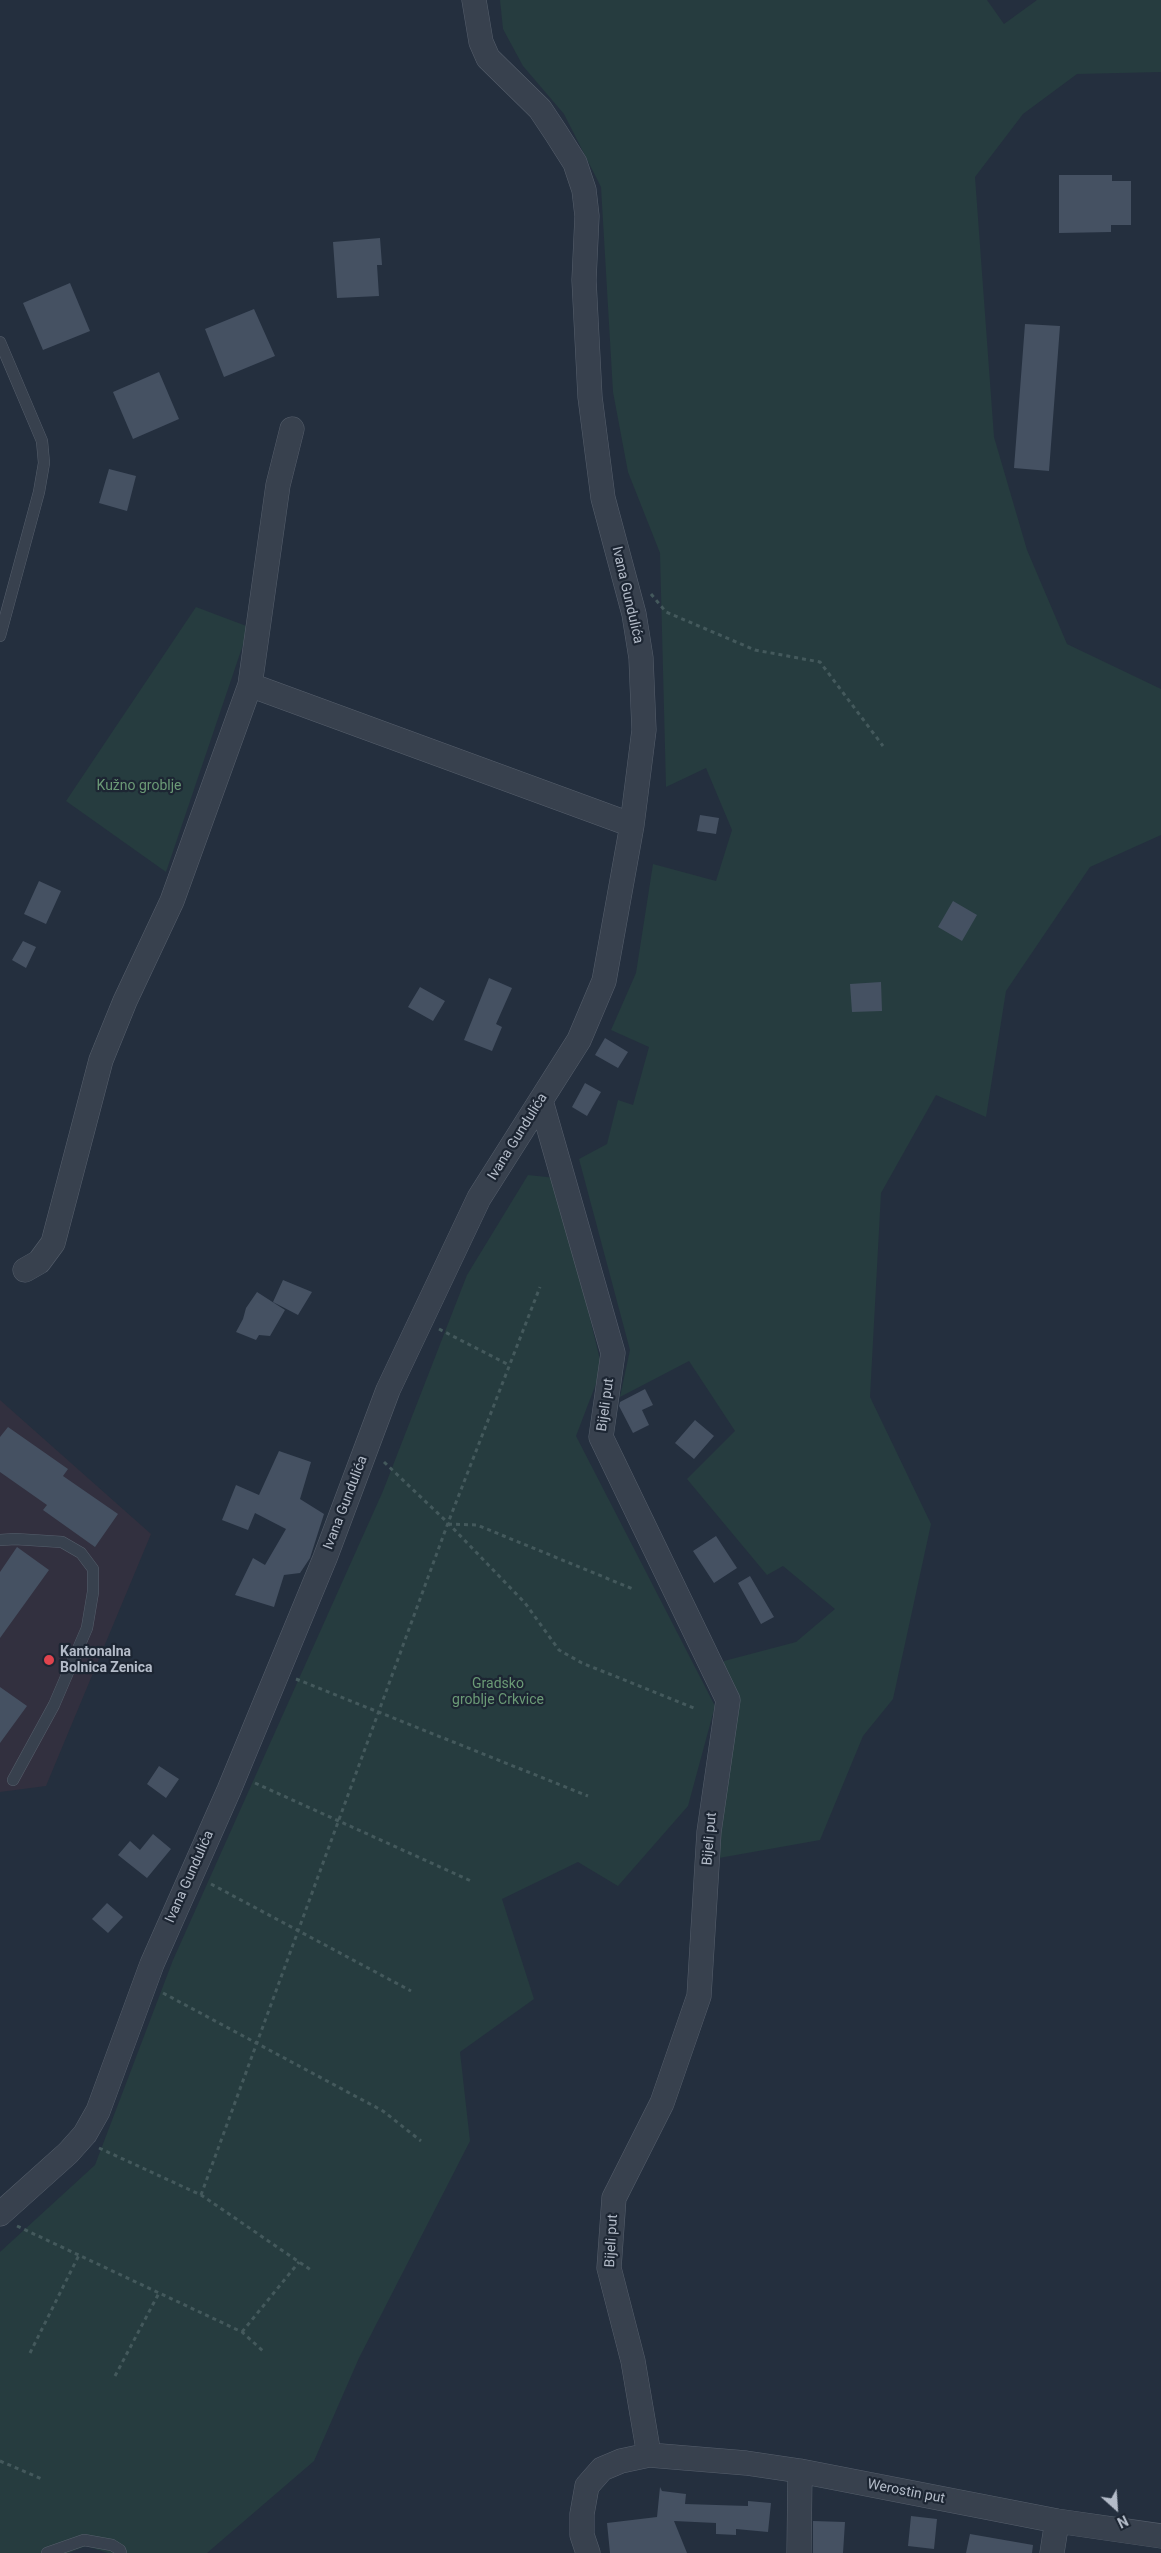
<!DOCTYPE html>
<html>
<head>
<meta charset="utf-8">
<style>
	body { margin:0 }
	#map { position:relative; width:1161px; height:2553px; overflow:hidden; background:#242f3e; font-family:Roboto,sans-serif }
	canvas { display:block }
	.north { position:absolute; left:1091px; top:2483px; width:50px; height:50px; -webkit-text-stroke:4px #1d2633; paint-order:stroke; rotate:154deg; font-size:14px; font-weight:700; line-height:20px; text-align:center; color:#b4bcc9 }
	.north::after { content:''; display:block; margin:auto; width:18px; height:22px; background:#b4bcc9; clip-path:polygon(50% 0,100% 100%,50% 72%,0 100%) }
</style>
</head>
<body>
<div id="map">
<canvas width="1161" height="2553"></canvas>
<div class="north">N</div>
</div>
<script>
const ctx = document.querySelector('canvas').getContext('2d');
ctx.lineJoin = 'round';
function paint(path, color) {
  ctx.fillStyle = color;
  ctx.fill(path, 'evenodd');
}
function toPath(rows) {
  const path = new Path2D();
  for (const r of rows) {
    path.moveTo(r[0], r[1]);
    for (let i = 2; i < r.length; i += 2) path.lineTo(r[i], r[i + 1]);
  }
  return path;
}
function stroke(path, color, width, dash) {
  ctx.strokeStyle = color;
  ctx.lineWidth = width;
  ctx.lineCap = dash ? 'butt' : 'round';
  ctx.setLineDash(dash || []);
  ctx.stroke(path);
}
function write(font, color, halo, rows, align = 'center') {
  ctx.font = font + ' Roboto,sans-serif';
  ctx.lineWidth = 4.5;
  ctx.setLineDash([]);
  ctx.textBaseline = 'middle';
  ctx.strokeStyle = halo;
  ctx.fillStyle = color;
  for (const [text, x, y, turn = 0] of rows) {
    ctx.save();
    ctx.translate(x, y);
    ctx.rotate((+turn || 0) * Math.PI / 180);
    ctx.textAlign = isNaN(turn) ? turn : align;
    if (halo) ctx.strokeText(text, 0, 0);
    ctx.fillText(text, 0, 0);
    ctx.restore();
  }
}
paint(toPath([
	[0,1400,151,1534,46,1786,0,1792]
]), '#32303f');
paint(toPath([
	[500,0,987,0,1004,24,1037,0,1161,0,1161,72,1077,74,1023,114,975,177,994,437,1027,550,1067,644,1161,689,1161,835,1090,867,1006,991,986,1117,936,1095,881,1193,870,1397,931,1524,893,1699,863,1736,820,1840,719,1858,724,1661,796,1642,835,1609,783,1566,767,1575,687,1479,735,1431,689,1361,620,1397,630,1350,579,1159,607,1144,618,1100,633,1105,649,1047,611,1030,636,973,653,864,716,881,732,830,706,768,666,787,660,553,628,472,613,392,601,187,564,114,523,66,503,29],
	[196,607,249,627,166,872,66,801],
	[528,1175,556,1178,602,1368,576,1436,715,1706,688,1806,618,1886,578,1862,502,1899,534,1999,460,2052,470,2141,359,2358,314,2461,207,2553,108,2553,86,2546,69,2553,0,2553,0,2252,95,2165,173,1960,383,1491,467,1275]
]), '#263c3f');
paint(toPath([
	[1059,175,1112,175,1112,181,1131,181,1131,225,1111,225,1111,232,1059,233],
	[380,238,382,265,377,265,379,296,337,298,333,242],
	[70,283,90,331,43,350,23,303],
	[254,309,275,356,224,377,205,329],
	[1025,324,1060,326,1049,471,1014,468],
	[159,372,179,419,133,439,113,392],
	[109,469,136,476,127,511,99,503],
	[700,815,719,818,716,834,697,831],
	[39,881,61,891,46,924,24,914],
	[953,901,977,915,962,941,938,927],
	[23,941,36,947,26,968,12,960],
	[489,978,512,988,496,1024,502,1027,492,1051,464,1040],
	[881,982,882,1011,852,1012,850,984],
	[420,987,445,1001,433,1021,408,1007],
	[605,1038,628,1052,618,1068,595,1055],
	[585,1083,601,1092,587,1116,572,1107],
	[283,1280,312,1292,298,1315,273,1302],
	[257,1292,285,1310,270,1336,259,1335,256,1340,236,1332,243,1319,246,1308],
	[645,1389,653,1405,642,1410,649,1425,633,1433,619,1406,620,1402],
	[695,1420,714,1436,694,1459,675,1443],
	[8,1427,68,1469,63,1476,118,1514,95,1547,43,1510,47,1505,0,1472,0,1437],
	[279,1451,311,1462,300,1499,324,1514,310,1558,300,1573,284,1575,274,1607,235,1595,253,1558,265,1565,286,1529,255,1513,248,1530,222,1520,236,1485,259,1495],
	[716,1536,737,1568,714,1583,693,1551],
	[17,1547,49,1570,0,1638,0,1572],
	[750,1576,774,1617,761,1624,738,1583],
	[0,1687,27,1706,0,1743],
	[159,1766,179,1779,166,1798,147,1784],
	[153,1834,171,1849,147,1878,118,1855,130,1841,140,1850],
	[107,1903,123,1917,108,1933,92,1919],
	[660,2487,662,2491,686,2494,685,2504,748,2506,748,2501,771,2503,768,2532,736,2529,736,2535,716,2534,716,2523,674,2521,687,2553,610,2553,607,2523,657,2517],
	[911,2516,937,2519,934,2549,908,2546],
	[813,2521,845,2522,843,2553,813,2553],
	[970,2534,1033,2545,1032,2553,966,2553]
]), '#455162');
const service = toPath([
	[0,342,42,441,44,463,39,492,0,636],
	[0,1540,15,1539,62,1542,81,1553,93,1569,93,1592,87,1628,54,1705,13,1780],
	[47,2553,84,2540,112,2545,120,2550,121,2553]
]);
const minor = toPath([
	[250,685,632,825],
	[541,1101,613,1353,601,1437,728,1700,709,1832,699,1996,662,2103,614,2198,609,2268,633,2361,649,2455,621,2461,602,2469,587,2486,582,2514,582,2535,588,2553],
	[25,1270,39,1262,53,1243,101,1060,125,1001,172,901,250,685,278,485,292,429],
	[0,2214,68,2153,85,2134,98,2111,152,1964,229,1790,325,1558,388,1390,479,1198,579,1040,604,981,632,825,644,730,641,658,634,614,603,498,590,397,584,280,587,216,584,190,575,163,556,133,540,109,488,58,481,42,474,0],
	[649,2455,746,2463,800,2471,1057,2521,1161,2536],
	[799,2553,800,2471],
	[1052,2553,1057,2521]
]);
stroke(service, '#565f6c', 12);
stroke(minor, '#565f6c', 25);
stroke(toPath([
	[651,594,666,612,755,650,820,662,883,746],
	[439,1329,509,1365],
	[384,1462,448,1523,525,1603,559,1650,582,1663,694,1708],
	[448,1524,477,1525,633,1589],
	[296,1679,588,1796],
	[255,1783,471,1881],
	[211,1884,411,1991],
	[163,1993,383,2111,421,2141],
	[99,2148,201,2195,311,2270],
	[201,2195,448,1523,540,1287],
	[17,2226,242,2332,263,2351],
	[242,2332,299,2262],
	[30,2353,79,2255],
	[115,2376,159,2293],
	[0,2461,42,2479]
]), '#44595c', 3, [4, 4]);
stroke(service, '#38414e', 11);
stroke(minor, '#38414e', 24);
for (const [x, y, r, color] of [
	[49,1660,6,"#e0444e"]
]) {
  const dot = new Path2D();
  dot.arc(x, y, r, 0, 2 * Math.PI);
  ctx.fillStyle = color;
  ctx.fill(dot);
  stroke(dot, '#1d2633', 2);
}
write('14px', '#b4bcc9', '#1d2633', [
	["Ivana Gundulića",627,595,77],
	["Ivana Gundulića",518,1137,-58],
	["Bijeli put",606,1405,-82],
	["Ivana Gundulića",346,1503,-69],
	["Bijeli put",710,1839,-85],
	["Ivana Gundulića",190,1877,-66],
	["Bijeli put",612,2241,-87],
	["Werostin put",906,2492,11]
]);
write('14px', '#6b9a76', '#1d2633', [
	["Kužno groblje",139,786],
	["Gradsko",498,1684],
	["groblje Crkvice",498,1700]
]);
write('bold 14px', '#b4bcc9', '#1d2633', [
	["Kantonalna",60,1652],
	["Bolnica Zenica",60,1668]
], 'left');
</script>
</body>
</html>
